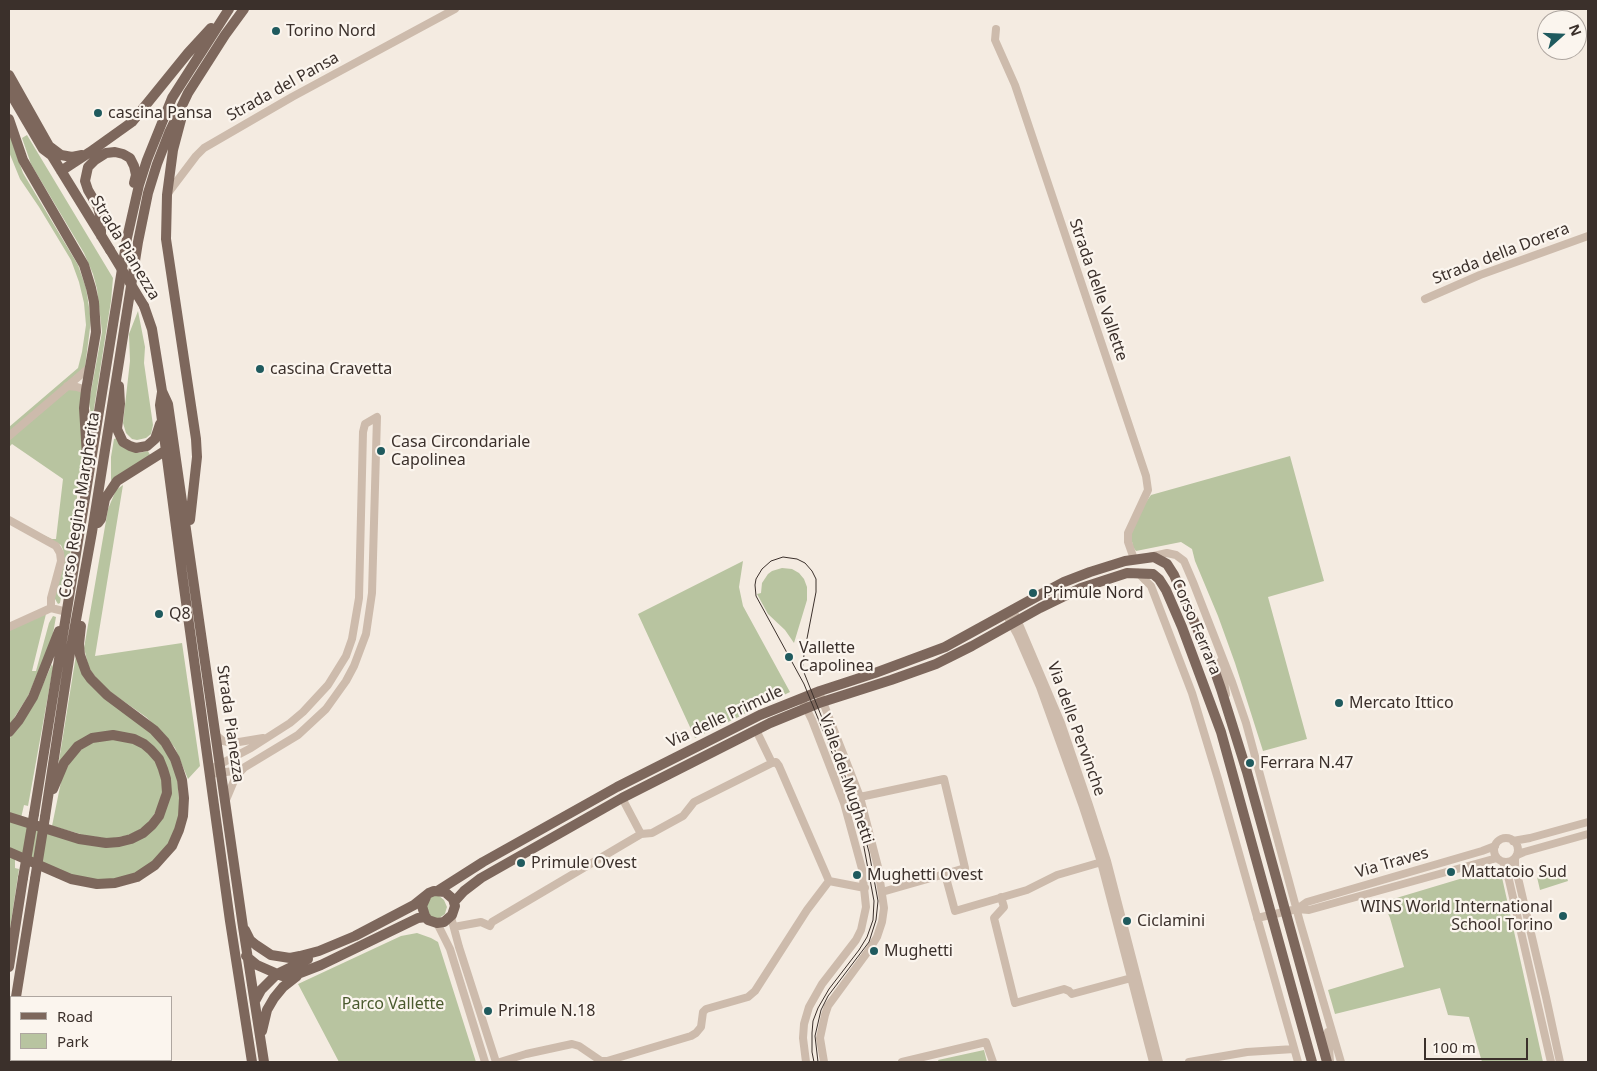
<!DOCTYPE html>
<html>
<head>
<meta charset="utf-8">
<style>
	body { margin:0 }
	#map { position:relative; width:1597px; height:1071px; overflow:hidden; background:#f4ebe1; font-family:"Noto Sans",sans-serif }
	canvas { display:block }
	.frame { position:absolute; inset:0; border:10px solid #3b302b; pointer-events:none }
	.legend { position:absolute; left:10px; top:996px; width:162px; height:65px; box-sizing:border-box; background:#fbf5ee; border:1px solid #aea6a0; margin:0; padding:6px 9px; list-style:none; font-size:15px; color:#3b302b }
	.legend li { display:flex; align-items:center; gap:10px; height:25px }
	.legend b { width:25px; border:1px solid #aea6a0 }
	.north { position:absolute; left:1537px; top:10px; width:50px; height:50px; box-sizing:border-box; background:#fbf5ee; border:1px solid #aea6a0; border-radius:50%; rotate:70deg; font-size:14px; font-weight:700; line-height:20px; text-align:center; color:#3b302b }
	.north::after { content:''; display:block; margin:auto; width:18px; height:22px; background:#1f5a5e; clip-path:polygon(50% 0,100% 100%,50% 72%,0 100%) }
	.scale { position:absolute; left:1424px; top:1038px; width:104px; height:22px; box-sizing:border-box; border:2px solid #3b302b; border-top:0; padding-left:6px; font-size:15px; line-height:18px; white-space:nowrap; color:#3b302b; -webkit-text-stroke:4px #fbf5ee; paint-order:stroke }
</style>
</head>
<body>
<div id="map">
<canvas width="1597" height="1071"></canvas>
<div class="frame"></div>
<ul class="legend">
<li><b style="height:6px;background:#7d675c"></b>Road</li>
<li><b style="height:14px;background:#b8c4a0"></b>Park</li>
</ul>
<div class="north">N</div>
<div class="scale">100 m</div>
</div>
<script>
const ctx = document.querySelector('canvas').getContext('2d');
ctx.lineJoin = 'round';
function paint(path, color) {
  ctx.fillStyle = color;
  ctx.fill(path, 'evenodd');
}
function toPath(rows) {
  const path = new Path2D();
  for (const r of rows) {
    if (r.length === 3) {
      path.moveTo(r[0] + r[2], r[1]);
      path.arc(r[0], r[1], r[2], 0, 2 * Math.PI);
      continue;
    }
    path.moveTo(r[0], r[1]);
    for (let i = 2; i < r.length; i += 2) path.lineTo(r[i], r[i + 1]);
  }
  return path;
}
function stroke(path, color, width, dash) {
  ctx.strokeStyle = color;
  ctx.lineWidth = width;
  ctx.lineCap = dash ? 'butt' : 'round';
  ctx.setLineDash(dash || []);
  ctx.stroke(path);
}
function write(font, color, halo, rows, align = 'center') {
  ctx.font = font + ' "Noto Sans",sans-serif';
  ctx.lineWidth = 4.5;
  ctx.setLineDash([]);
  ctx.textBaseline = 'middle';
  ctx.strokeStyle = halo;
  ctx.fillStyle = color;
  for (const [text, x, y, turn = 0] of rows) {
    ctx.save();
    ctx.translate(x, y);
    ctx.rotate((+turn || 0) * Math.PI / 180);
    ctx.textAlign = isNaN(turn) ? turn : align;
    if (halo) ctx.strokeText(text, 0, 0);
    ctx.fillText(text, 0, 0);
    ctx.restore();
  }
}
paint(toPath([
	[9,133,23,173,78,265,86,288,91,320,85,367,9,433,9,427,78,368,82,352,86,325,84,303,79,282,71,260,39,207,20,179,9,152],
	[27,135,113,278,111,301,92,421,89,402,102,332,97,289,93,274,84,253,31,164,22,138],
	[138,311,145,347,144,363,153,425,151,434,146,438,137,440,132,439,126,433,123,423,130,361,129,334],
	[72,389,82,392,84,447,77,495,77,514,68,566,64,579,60,603,58,604,55,599,55,594,64,555,63,550,61,545,28,528,52,539,56,539,63,479,12,444,9,447,9,439,68,390],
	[117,438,138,453,148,451,150,455,112,481,111,480,111,457,114,439],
	[1290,456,1324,581,1268,597,1307,739,1263,751,1235,663,1218,616,1195,561,1192,549,1181,542,1136,551,1133,547,1131,536,1133,525,1141,509,1151,495],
	[123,485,95,656,182,643,200,766,188,779,175,748,164,734,146,717,102,686,89,668,84,648,108,509,116,490],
	[743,561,739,587,743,606,790,692,695,738,638,614],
	[782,568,792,569,799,573,804,579,807,587,807,600,794,643,785,630,768,614,757,594,761,593,762,583,768,574,772,571],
	[46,614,32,671,36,671,49,623,53,616,56,617,52,639,28,696,9,726,9,630],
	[76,655,78,661,147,728,167,751,177,776,180,810,173,837,157,859,134,874,109,881,71,876,9,849,9,821,128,843,166,808,157,751,102,732,58,767],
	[52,664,53,668,28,806,24,805,21,818,9,813,9,739,21,725,36,700],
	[118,739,136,744,152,755,159,768,163,789,159,805,155,813,146,825,137,831,129,835,109,839,84,835,52,826,62,777,74,755,90,743,102,740],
	[9,857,15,859,15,868,19,869,9,935],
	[1493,869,1499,871,1501,873,1543,1062,1482,1062,1469,1017,1448,1015,1440,988,1335,1014,1328,990,1404,967,1390,918,1383,902],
	[1564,869,1568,881,1540,890,1537,877],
	[438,895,444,900,447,907,446,910,445,914,439,918,431,918,424,902,429,896],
	[417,933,431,938,438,942,476,1062,339,1062,298,984,401,936],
	[984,1050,987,1062,939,1062,938,1060]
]), '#b8c4a0');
stroke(toPath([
	[996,29,995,40,1015,85,1146,476,1148,490,1128,533,1128,542,1134,559],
	[168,193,196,156,204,148,292,97,455,9],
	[1425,299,1480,275,1588,236],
	[67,386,77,387,86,390],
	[9,436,90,367],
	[9,520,56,546,60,553,61,561,51,598,51,608],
	[1149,557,1167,553,1176,555,1184,561,1193,582,1232,682,1246,723,1300,922,1341,1062],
	[1138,573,1151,586,1192,693,1218,779,1298,1062],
	[1013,610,1061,723,1089,805,1107,861,1159,1062],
	[1006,614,1017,634,1040,687,1083,807,1101,862,1153,1062],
	[9,627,51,608,67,612],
	[1221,661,1226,694],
	[821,697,860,797,878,867,884,908,882,922,877,937,869,950,828,1006,825,1015,820,1038,824,1062],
	[801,698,812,720,844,803,862,869,866,907,861,930,856,940,822,984,809,1007,804,1024,803,1038,806,1062],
	[756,730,772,763],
	[216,735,223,741,233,743,263,738],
	[209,770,251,748,290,723,303,712,328,685,346,656,352,639,359,598,363,432,365,424,377,417,372,593,366,634,354,666,346,681,326,709,298,735,245,767,234,771,210,774],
	[860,797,944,779,965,868,945,874],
	[622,798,641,834],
	[226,800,236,776,243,769],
	[1506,850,12],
	[1513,841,1530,838,1588,822],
	[1517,855,1524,852,1588,834],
	[1515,858,1515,865,1546,997,1560,1062],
	[1503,862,1509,880,1551,1062],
	[882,892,945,874,955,911,1027,890,1057,875,1105,861],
	[1001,897,1004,907,994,918,1015,1003,1064,989,1069,991,1072,994,1135,977],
	[1297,909,1309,910,1497,858],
	[451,917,459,947,496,1062],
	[1257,918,1297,909,1307,902,1482,851,1495,846],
	[437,923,450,949,485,1062],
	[454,927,481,922,490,926,492,922,641,834,652,833,683,816,694,802,772,763,776,762,779,766,829,881,865,888],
	[1328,1032,1330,1062],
	[500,1062,526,1054,572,1044,579,1046,601,1061,607,1061,691,1036,696,1033,701,1027,703,1012,706,1009,748,997,755,991,807,910,829,881],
	[902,1062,986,1042,993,1062],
	[1189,1062,1247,1052,1294,1049]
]), '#cdbbac', 8);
stroke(toPath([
	[9,75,49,146,52,156,110,250],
	[9,91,43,149,51,155],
	[182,116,173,150,167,195,166,239,196,439,197,457,190,520],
	[9,119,23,160,77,253,84,265,91,288,94,302,96,332,86,390,84,408,87,456],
	[49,146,61,155,72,157,82,155],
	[61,171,90,152,132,122,188,53,211,28],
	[101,236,101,220,98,207,88,190,85,181,88,167,95,160,106,153,115,152,123,154,130,158,134,166,136,175,134,183],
	[144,306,152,329,162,391,168,404,243,927,264,1062],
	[119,386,120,404,117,429,123,442,130,446,136,448,147,446,155,439,160,424],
	[162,392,160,405,182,573,230,921,252,1062],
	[98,523,101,519,105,499,117,481,171,447],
	[9,732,19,720,33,697,59,631],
	[34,814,127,238,139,185,147,160,172,98,229,9],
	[9,817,79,839,106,843,119,842,131,839,143,833,152,825,159,816,167,793,166,779,163,769,159,759,151,750,144,744,134,739,113,735,92,738,78,746,64,763,53,789],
	[45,817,70,653,92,532,138,242,148,193,157,164,169,133,188,93,225,35,244,9],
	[9,852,71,879,97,884,115,883,137,877,155,865,172,846,179,830,183,816,184,798,182,780,175,759,165,742,154,730,107,695,91,679,86,672,80,655,79,644,81,626],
	[439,890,483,862,617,787,760,715,820,691,875,673,945,647,1036,597,1064,582,1090,572,1125,561,1154,557,1167,564,1174,575,1212,663,1221,689,1247,772,1327,1062],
	[454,902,464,891,481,878,622,798,770,723,819,703,891,680,936,664,972,646,1040,608,1081,588,1127,573,1153,574,1159,579,1166,590,1182,627,1221,732,1312,1062],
	[245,930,250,940,256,945,271,955,290,958,300,956,319,951,355,936,414,905,429,893,434,891,445,892,453,899,455,906,452,915,444,922,437,923,428,920,425,916,422,906,426,897],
	[246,956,257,965,282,976,295,975,321,965,418,918,426,917],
	[9,967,23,878],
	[16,997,35,879],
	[255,1001,261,990,277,974,308,959],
	[262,1031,267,1010,274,998,283,987,297,976],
	[9,1040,11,1024]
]), '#7d675c', 10);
stroke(toPath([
	[814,1062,812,1052,812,1033,813,1021,818,1008,829,989,859,950,867,937,873,920,874,901,863,842,846,787,804,684,756,596,755,585,756,579,762,569,771,561,783,557,797,559,805,563,812,571,816,579,816,592,804,654,803,670,855,801,869,852,878,901,876,920,869,942,828,996,821,1010,815,1036,818,1062]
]), '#3b302b', 1);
stroke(toPath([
	[110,250,144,306],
	[23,878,34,814],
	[35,879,45,817]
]), '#7d675c', 10);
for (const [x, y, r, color] of [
	[276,31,5,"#1f5a5e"],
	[98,113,5,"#1f5a5e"],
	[260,369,5,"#1f5a5e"],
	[381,451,5,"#1f5a5e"],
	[1033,593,5,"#1f5a5e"],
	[159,614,5,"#1f5a5e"],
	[789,657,5,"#1f5a5e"],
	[1339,703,5,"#1f5a5e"],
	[1250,763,5,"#1f5a5e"],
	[521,863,5,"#1f5a5e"],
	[1451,872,5,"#1f5a5e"],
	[857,875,5,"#1f5a5e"],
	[1563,916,5,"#1f5a5e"],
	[1127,921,5,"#1f5a5e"],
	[874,951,5,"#1f5a5e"],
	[488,1011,5,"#1f5a5e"]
]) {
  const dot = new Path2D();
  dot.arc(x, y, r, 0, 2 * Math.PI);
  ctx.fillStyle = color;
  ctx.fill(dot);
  stroke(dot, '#fbf5ee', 2);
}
write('16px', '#3b302b', '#fbf5ee', [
	["Torino Nord",286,31],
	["cascina Pansa",108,113],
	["cascina Cravetta",270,369],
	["Casa Circondariale",391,442],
	["Capolinea",391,460],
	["Primule Nord",1043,593],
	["Q8",169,614],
	["Vallette",799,648],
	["Capolinea",799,666],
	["Mercato Ittico",1349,703],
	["Ferrara N.47",1260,763],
	["Primule Ovest",531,863],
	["Mattatoio Sud",1461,872],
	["Mughetti Ovest",867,875],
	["WINS World International",1553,907,"right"],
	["School Torino",1553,925,"right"],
	["Ciclamini",1137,921],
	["Mughetti",884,951],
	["Primule N.18",498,1011]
], 'left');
write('16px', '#3b302b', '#fbf5ee', [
	["Strada del Pansa",283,87,-29],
	["Strada Pianezza",125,248,59],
	["Strada della Dorera",1501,254,-21],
	["Strada delle Vallette",1098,290,71],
	["Corso Regina Margherita",80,505,-81],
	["Corso Ferrara",1196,627,67],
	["Via delle Primule",725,717,-25],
	["Strada Pianezza",230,724,82],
	["Via delle Pervinche",1076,729,70],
	["Viale dei Mughetti",846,779,71],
	["Via Traves",1392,863,-16]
]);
write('16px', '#4a5a2e', '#fbf5ee', [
	["Parco Vallette",393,1004]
]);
</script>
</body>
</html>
